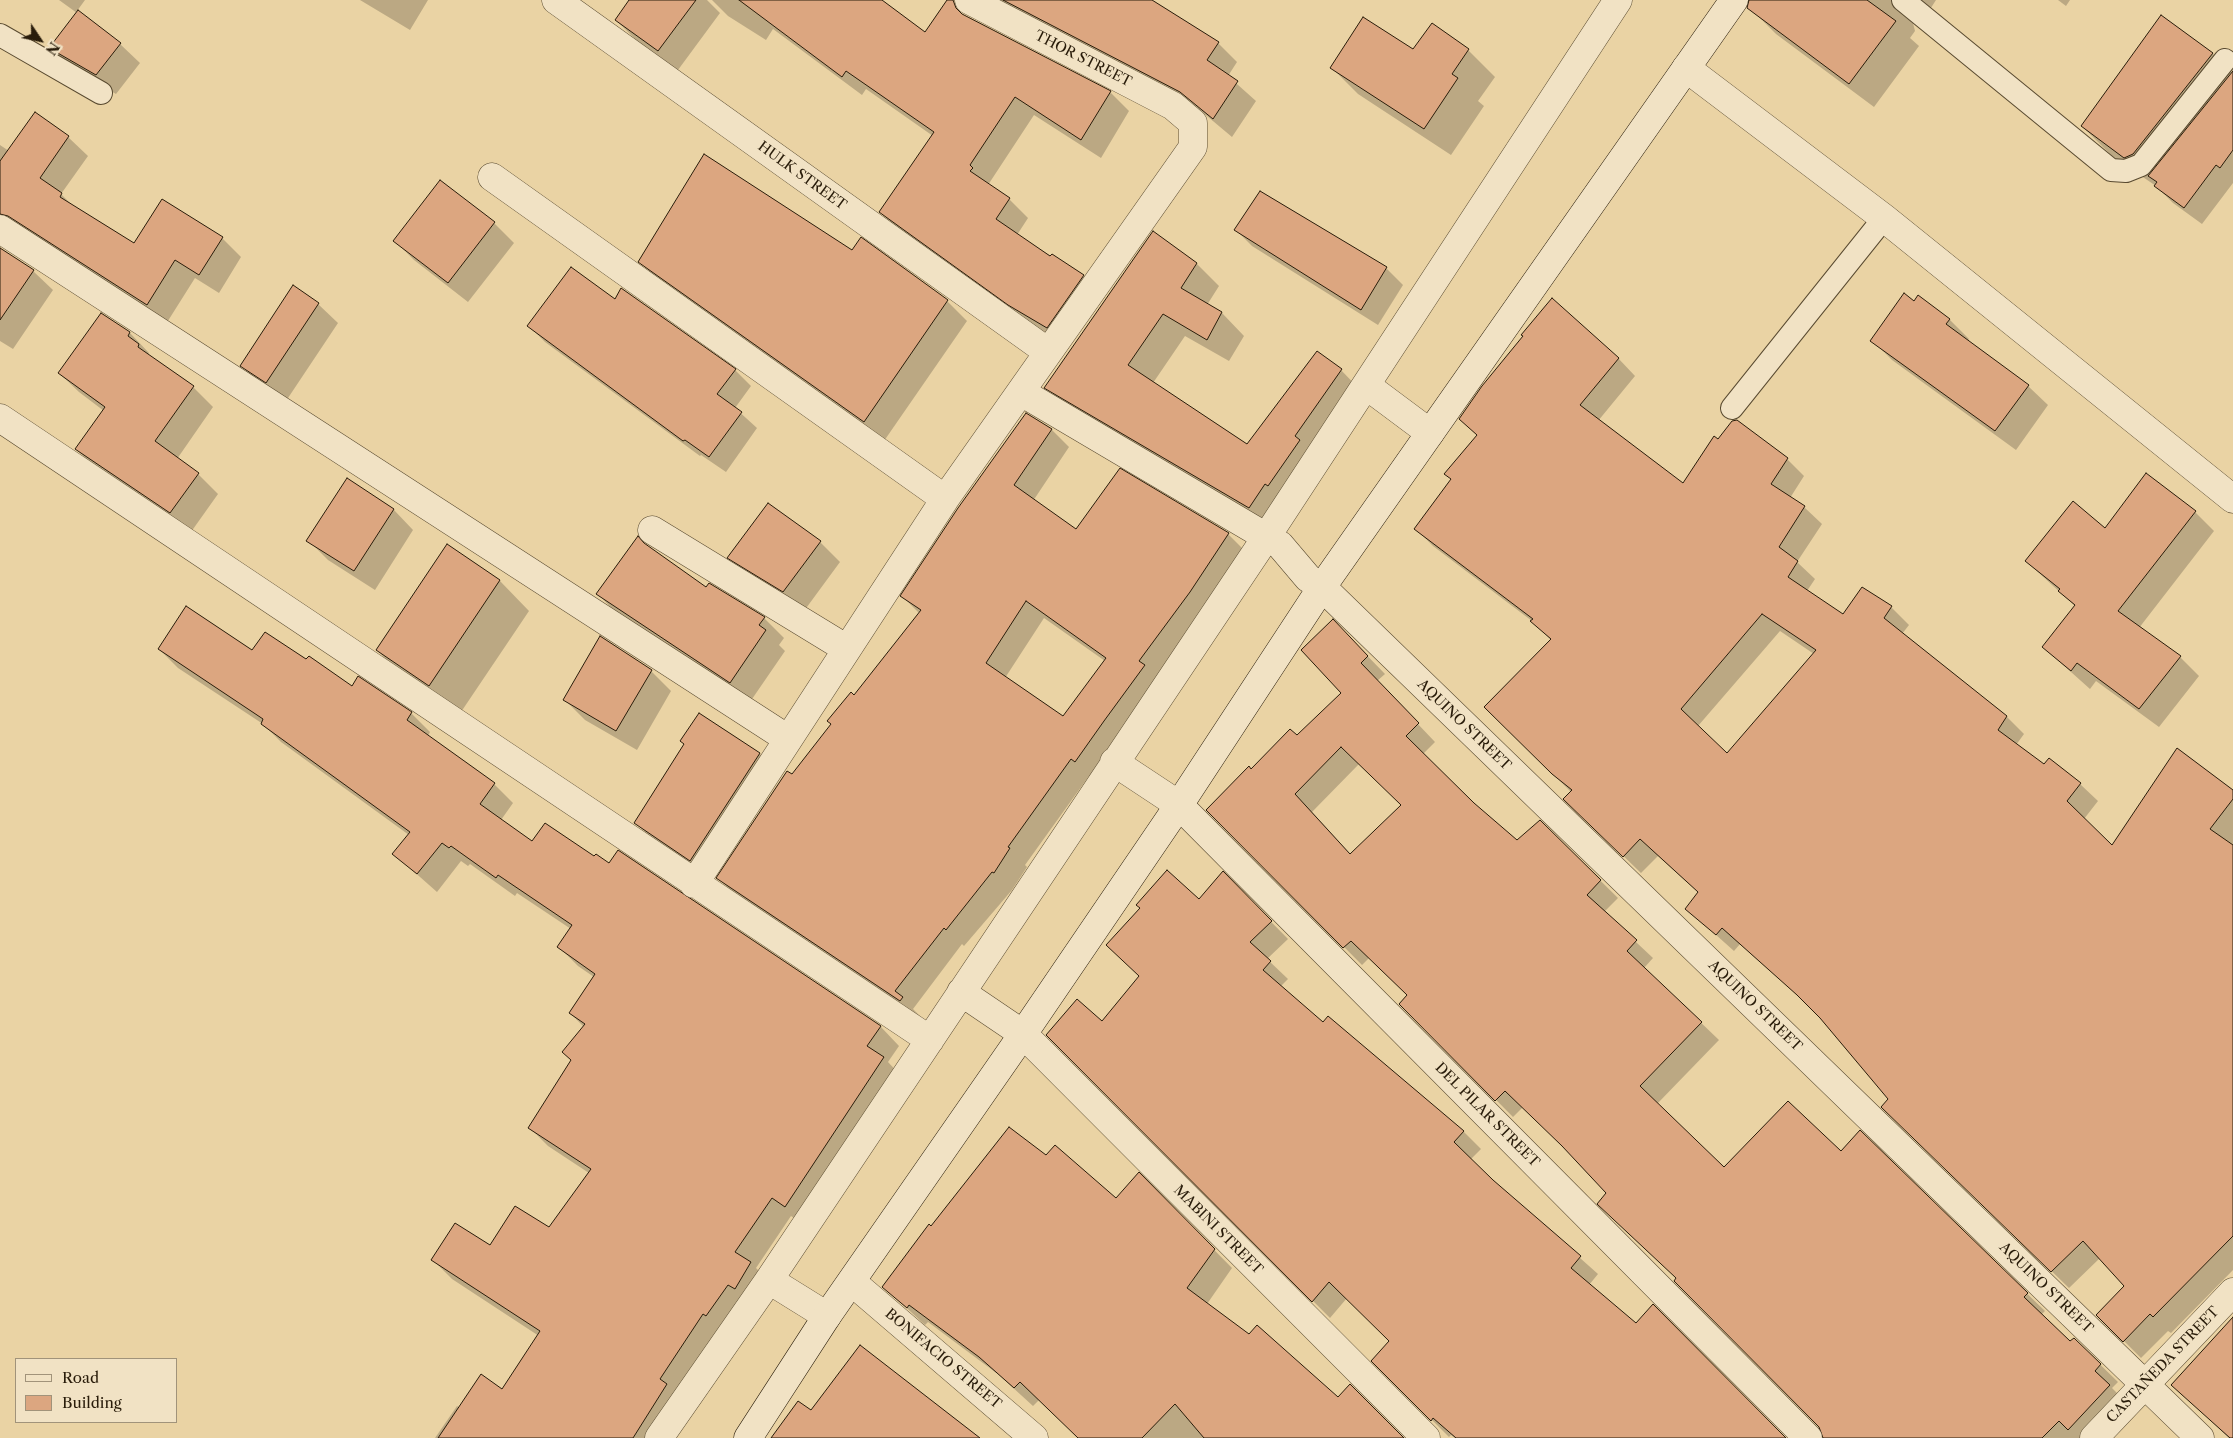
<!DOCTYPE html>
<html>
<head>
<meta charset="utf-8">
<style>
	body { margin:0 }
	#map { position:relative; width:2233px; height:1438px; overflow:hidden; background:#ead3a4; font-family:"Libre Caslon Text",serif }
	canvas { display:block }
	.legend { position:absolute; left:15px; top:1358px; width:162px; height:65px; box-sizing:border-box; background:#f1e2c4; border:1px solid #a1937a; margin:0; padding:6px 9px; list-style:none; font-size:15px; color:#291c0a }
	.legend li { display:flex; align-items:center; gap:10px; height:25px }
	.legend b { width:25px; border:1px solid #a1937a }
	.north { position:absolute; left:15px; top:15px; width:50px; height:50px; -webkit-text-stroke:4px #f1e2c4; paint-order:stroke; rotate:124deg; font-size:14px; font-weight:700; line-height:20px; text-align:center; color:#291c0a }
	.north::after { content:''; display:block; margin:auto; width:18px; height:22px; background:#291c0a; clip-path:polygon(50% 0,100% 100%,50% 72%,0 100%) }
</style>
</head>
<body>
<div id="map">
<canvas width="2233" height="1438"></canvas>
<ul class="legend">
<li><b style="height:6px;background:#f1e2c4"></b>Road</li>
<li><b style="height:14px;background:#dca680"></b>Building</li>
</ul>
<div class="north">N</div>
</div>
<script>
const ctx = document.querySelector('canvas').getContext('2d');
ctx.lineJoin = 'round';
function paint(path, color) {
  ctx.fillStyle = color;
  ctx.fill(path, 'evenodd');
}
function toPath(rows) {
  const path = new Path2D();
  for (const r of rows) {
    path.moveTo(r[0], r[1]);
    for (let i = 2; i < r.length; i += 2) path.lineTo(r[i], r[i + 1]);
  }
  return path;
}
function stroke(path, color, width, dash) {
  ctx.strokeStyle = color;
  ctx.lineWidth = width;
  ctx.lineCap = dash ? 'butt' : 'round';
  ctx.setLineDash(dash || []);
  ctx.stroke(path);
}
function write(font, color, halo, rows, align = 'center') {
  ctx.font = font + ' "Libre Caslon Text",serif';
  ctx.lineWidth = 4;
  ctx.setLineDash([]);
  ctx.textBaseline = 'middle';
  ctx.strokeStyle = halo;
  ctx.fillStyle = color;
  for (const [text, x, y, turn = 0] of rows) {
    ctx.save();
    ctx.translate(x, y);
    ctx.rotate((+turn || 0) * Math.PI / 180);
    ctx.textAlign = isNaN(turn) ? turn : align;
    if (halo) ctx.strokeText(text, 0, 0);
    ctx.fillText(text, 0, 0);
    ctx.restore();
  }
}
paint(toPath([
	[59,0,85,0,77,11,120,44,140,63,116,94,70,67,50,48,77,13],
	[360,0,428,0,410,30],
	[631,0,707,0,720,13,678,70,636,40,616,20],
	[712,0,880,0,925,34,961,15,1110,92,1129,111,1101,158,1034,115,988,185,1009,199,1028,218,1017,235,1083,276,1102,295,1066,346,1029,323,899,231,880,212,933,136,866,89,862,95,773,29,766,40,728,16],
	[993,0,1150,0,1218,43,1237,62,1228,76,1256,101,1232,137,1201,111,998,6],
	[1760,0,1936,0,1929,11,1913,23,1915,31,1910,38,1919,46,1874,107,1776,34,1752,10],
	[2058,0,2070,0,2066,6],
	[2161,17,2213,54,2233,73,2233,183,2202,224,2173,203,2156,186,2112,156,2082,126],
	[1433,25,1468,50,1495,77,1478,101,1484,106,1451,155,1358,94,1331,67,1414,51],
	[35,113,68,137,88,156,61,194,76,209,134,245,222,238,241,257,219,293,195,278,166,324,0,214,0,145,9,151],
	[1260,193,1386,268,1403,285,1378,325,1252,246,1236,230],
	[494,223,514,243,468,302,414,260,395,241],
	[1153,232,1197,264,1219,286,1207,305,1222,313,1244,336,1229,361,1185,336,1153,383,1248,446,1341,370,1363,393,1271,530,1068,409,1046,387],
	[0,249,33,271,53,290,13,349,0,341],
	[853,251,947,301,967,321,884,441,659,281,639,261],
	[615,301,735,370,751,386,735,408,757,428,726,472,701,455,700,456,545,342,529,326],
	[1915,303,1949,319,1969,339,1968,341,2028,386,2048,405,2016,450,1892,360,1872,340],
	[318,304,338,323,286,401,261,385,241,365],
	[101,315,130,333,149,353,148,355,193,387,213,407,177,459,198,474,218,494,191,532,96,469,76,449,104,411,79,392,59,373],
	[1618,358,1635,376,1598,421,1683,485,1787,459,1804,476,1790,498,1804,507,1822,524,1797,562,1815,579,1807,591,1843,616,1862,588,1891,607,1909,625,1902,634,2007,717,2024,734,2016,745,2044,766,2049,760,2080,784,2098,801,2084,819,2112,847,2233,792,2233,1270,2171,1333,2168,1331,2141,1358,2098,1315,2126,1286,2100,1258,2069,1288,1900,1124,1890,1099,1812,1008,1740,944,1734,951,1687,909,1699,893,1658,856,1641,873,1582,816,1571,792,1486,707,1552,641,1532,621,1433,546,1416,529,1452,479,1478,436,1461,419],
	[1780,631,1814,654,1727,755,1698,726],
	[1027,415,1052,430,1069,447,1033,501,1076,531,1228,534,1246,552,1093,778,1089,776,1025,865,1027,867,1012,890,964,946,962,944,913,1009,920,1016,918,1018,736,896,718,878,792,776,919,613,902,596],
	[1044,618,1105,661,1063,718,1005,678],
	[347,480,394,510,413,530,375,590,328,560,308,540],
	[2195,512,2214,531,2139,628,2180,657,2199,676,2159,727,2096,681,2090,689,2043,647,2076,607,2026,561,2105,529],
	[820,542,840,562,804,611,749,577,729,558],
	[447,546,500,581,529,611,459,715,406,680,377,650],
	[646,546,706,588,709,585,764,618,784,638,779,645,785,651,750,702,617,614,598,594],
	[1350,638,1385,674,1377,681,1435,742,1423,754,1473,804,1517,842,1540,821,1618,898,1604,912,1653,958,1644,968,1719,1040,1657,1104,1724,1169,1841,1153,1860,1132,2045,1311,2041,1315,2070,1343,2074,1339,2118,1382,2112,1388,2127,1403,2094,1438,1824,1438,1820,1426,1677,1279,1608,1193,1570,1153,1523,1107,1513,1117,1401,1004,1408,996,1369,958,1362,965,1208,810,1251,771,1297,737,1343,693],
	[1359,764,1402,805,1351,855,1312,812],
	[159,649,252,652,307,661,352,688,359,678,411,713,430,732,428,736,494,784,513,803,501,820,533,843,594,858,609,865,618,852,881,1027,899,1046,888,1062,902,1077,804,1225,791,1216,756,1268,769,1281,664,1438,435,1438,457,1406,460,1408,503,1391,539,1336,452,1279,433,1260,491,1247,550,1229,589,1173,548,1146,529,1127,572,1061,584,1027,570,1013,594,977,578,966,559,947,571,929,517,893,515,896,470,864,468,866,461,861,437,892,394,854,409,835,281,742,263,724,178,668],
	[651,671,671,691,637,750,585,720,565,700],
	[699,714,760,754,779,774,711,880,656,843,636,823,686,745],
	[1223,873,1288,939,1267,959,1288,979,1280,987,1323,1024,1328,1018,1464,1132,1481,1149,1470,1160,1598,1274,1589,1285,1637,1325,1784,1438,1455,1438,1451,1435,1449,1437,1373,1361,1390,1341,1347,1298,1330,1318,1048,1035,1103,1023],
	[1046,1157,1117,1200,1139,1174,1232,1268,1207,1304,1338,1399,1402,1438,1079,1438,1039,1400,1033,1406,999,1375,928,1322,925,1325,884,1287,931,1227],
	[2233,1319,2233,1438,2229,1438,2173,1385]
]), '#0003');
const building = toPath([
	[629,0,696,0,658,51,615,20,629,0],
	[739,0,882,0,925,32,947,0,953,0,956,8,962,14,1111,91,1081,140,1015,97,970,165,973,168,970,171,1010,198,996,219,1050,256,1052,254,1084,275,1047,328,1008,305,879,212,934,132,846,71,842,77,739,0],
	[1003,0,1152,0,1219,42,1207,60,1238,81,1213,119,1180,92,1003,0],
	[1749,0,1867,0,1896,21,1849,84,1747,8,1749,0],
	[78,10,121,43,96,75,49,48,78,10],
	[2161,15,2213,53,2133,154,2124,158,2081,126,2161,15],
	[1363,17,1413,49,1432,23,1469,49,1452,74,1458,78,1424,129,1330,68,1363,17],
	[2233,71,2233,150,2220,168,2216,165,2184,208,2154,186,2157,182,2148,176,2233,71],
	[35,112,69,136,40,178,62,193,60,197,134,243,162,199,223,237,199,275,175,260,147,305,8,216,0,214,0,161,35,112],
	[704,154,852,250,861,237,948,300,864,422,638,262,704,154],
	[440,180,495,222,448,283,393,241,440,180],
	[1260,191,1387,267,1361,310,1234,230,1260,191],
	[1153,231,1197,263,1181,288,1222,312,1207,340,1163,314,1128,365,1247,444,1317,351,1342,369,1295,436,1300,440,1268,486,1265,484,1249,508,1044,388,1153,231],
	[0,248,34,270,0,320,0,248],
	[571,267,615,299,621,288,736,369,717,394,742,412,709,457,685,440,683,441,527,326,571,267],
	[293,285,319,303,266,383,240,366,293,285],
	[1904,293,1914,301,1918,295,1950,319,1946,324,2029,385,1995,431,1870,341,1904,293],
	[1552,298,1619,358,1580,405,1683,483,1714,436,1718,439,1732,421,1737,420,1788,458,1771,484,1805,506,1779,547,1798,561,1788,577,1843,614,1862,587,1892,606,1884,618,2007,716,1998,730,2044,764,2049,758,2081,783,2067,801,2112,845,2177,748,2233,790,2233,799,2210,829,2233,845,2233,1236,2153,1317,2150,1314,2123,1342,2096,1315,2124,1286,2083,1241,2051,1272,1881,1107,1888,1099,1820,1018,1797,995,1722,928,1716,935,1685,909,1698,892,1640,839,1623,857,1563,799,1572,790,1552,774,1484,707,1551,639,1530,621,1533,619,1414,529,1451,479,1444,474,1477,435,1459,419,1482,386,1523,336,1521,335,1552,298],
	[1762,614,1816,650,1727,753,1681,709,1762,614],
	[101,313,130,332,128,336,139,344,138,347,194,386,155,441,199,473,170,513,75,449,105,407,58,373,101,313],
	[1026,413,1052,429,1014,485,1076,529,1120,468,1229,533,1190,592,1139,661,1145,665,1104,721,1075,762,1071,759,1008,847,1010,848,994,873,992,872,946,930,944,928,895,991,903,997,900,1001,716,878,787,771,792,774,831,724,827,721,851,692,854,695,921,610,900,596,958,508,1026,413],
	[1026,601,1106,658,1063,716,986,663,1026,601],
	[2146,473,2196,511,2118,611,2181,656,2139,709,2077,663,2071,671,2042,647,2075,605,2058,591,2060,589,2025,561,2073,501,2105,528,2146,473],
	[347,478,394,509,354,571,306,541,347,478],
	[768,503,821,541,783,592,727,558,768,503],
	[638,536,644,543,706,587,709,583,765,617,759,625,766,630,730,683,596,594,638,536],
	[447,544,500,580,429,686,376,650,447,544],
	[186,606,252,650,265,632,306,659,309,656,352,686,358,676,412,712,407,720,495,783,480,804,532,841,545,823,594,856,596,854,609,863,618,850,881,1026,867,1046,884,1057,785,1207,772,1198,735,1252,751,1262,735,1289,728,1285,706,1316,703,1314,660,1379,667,1384,633,1438,438,1438,481,1374,502,1389,540,1331,431,1260,455,1223,490,1245,515,1206,549,1227,591,1169,528,1128,571,1060,562,1052,585,1024,569,1013,595,974,557,947,572,925,498,875,496,878,451,846,449,848,442,843,417,874,392,854,410,832,261,724,263,719,158,649,186,606],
	[1333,619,1368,656,1361,663,1419,723,1406,736,1474,803,1517,840,1540,820,1601,880,1587,895,1637,940,1627,951,1702,1022,1640,1086,1724,1167,1788,1101,1841,1151,1860,1130,2028,1293,2024,1297,2070,1341,2074,1338,2101,1364,2095,1371,2110,1385,2068,1430,2059,1421,2042,1438,1823,1438,1819,1427,1674,1281,1676,1278,1597,1204,1606,1193,1562,1146,1505,1091,1495,1101,1399,1004,1407,995,1351,941,1343,948,1206,810,1249,766,1251,769,1290,729,1297,735,1341,693,1301,650,1333,619],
	[1341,747,1401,805,1350,854,1295,794,1341,747],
	[600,636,652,670,616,731,563,700,600,636],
	[699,713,760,753,690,861,634,823,684,744,680,741,699,713],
	[1167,870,1199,899,1223,871,1272,921,1250,942,1271,961,1263,970,1323,1022,1328,1016,1464,1131,1454,1142,1493,1180,1581,1256,1571,1268,1636,1323,1653,1304,1786,1438,1456,1438,1433,1418,1431,1421,1371,1361,1389,1341,1329,1282,1312,1302,1046,1035,1077,999,1102,1021,1139,976,1106,945,1140,908,1136,905,1167,870],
	[1009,1127,1046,1155,1055,1145,1116,1198,1139,1172,1215,1249,1187,1288,1249,1334,1257,1325,1338,1397,1350,1384,1404,1438,1204,1438,1175,1404,1142,1438,1078,1438,1020,1382,1014,1388,979,1357,909,1305,907,1308,882,1287,929,1224,931,1226,1009,1127],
	[2233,1317,2233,1438,2230,1438,2171,1385,2233,1317],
	[860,1345,980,1438,771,1438,798,1401,811,1410,860,1345]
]);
paint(building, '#dca680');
stroke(building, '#291c0a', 1);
const lane = toPath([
	[1903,0,2111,170,2126,171,2141,165,2225,60],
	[0,35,101,93],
	[1732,408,1884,218]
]);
const street = toPath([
	[556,0,1048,352],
	[1686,68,1884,218,2233,499],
	[492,177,945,499],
	[0,229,788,739],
	[1367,386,1430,433],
	[1021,392,1280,545,1308,578,1322,587,2200,1438],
	[0,418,930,1040],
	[652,530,847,649],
	[1114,762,1179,805,1808,1438],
	[694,884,945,499,1193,147,1193,123,1173,106,969,0],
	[961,992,1023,1034,1426,1438],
	[769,1280,827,1316],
	[852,1282,1034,1438],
	[659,1438,769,1280,1267,536,1618,0],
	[2094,1438,2233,1292]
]);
const secondary = toPath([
	[748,1438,827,1316,1023,1034,1179,805,1322,587,1734,0]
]);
stroke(lane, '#594a30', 24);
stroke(street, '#594a30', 29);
stroke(secondary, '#291c0a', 29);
stroke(lane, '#f1e2c4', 22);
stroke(street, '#f1e2c4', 28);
stroke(secondary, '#f1e2c4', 28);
write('14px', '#291c0a', '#f1e2c4', [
	["THOR STREET",1083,59,27],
	["HULK STREET",802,176,36],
	["AQUINO STREET",1464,725,44],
	["AQUINO STREET",1755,1006,44],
	["DEL PILAR STREET",1487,1115,45],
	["MABINI STREET",1218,1230,45],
	["AQUINO STREET",2046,1288,44],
	["BONIFACIO STREET",943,1359,40],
	["CASTAÑEDA STREET",2163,1365,-46]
]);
</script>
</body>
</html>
